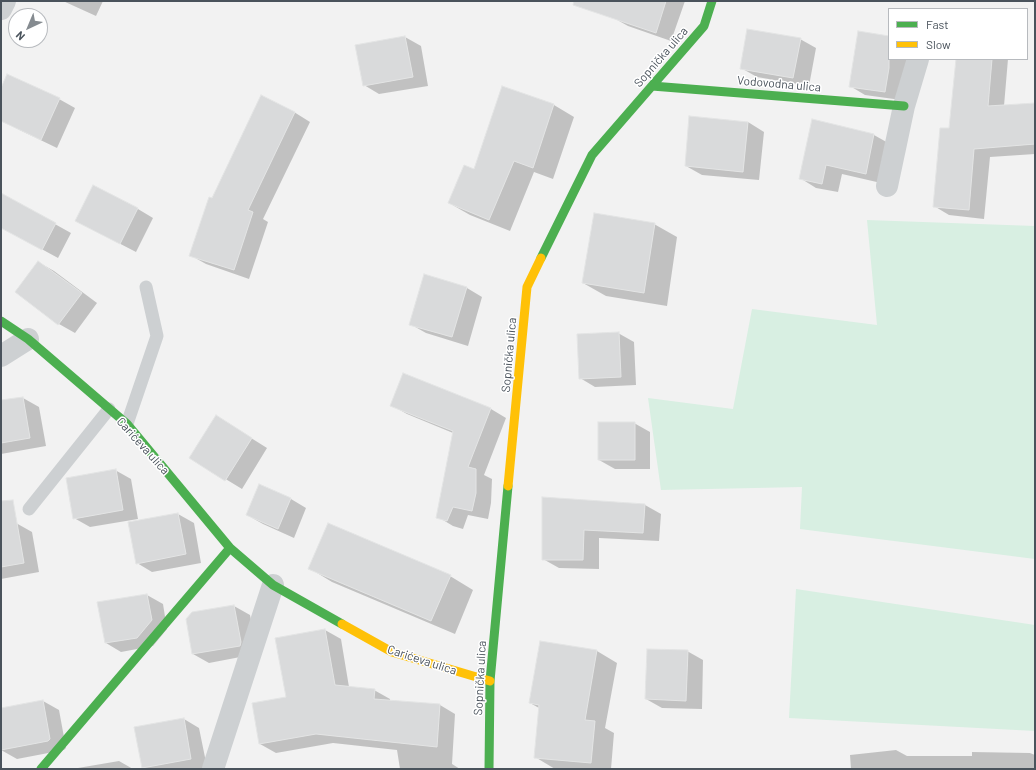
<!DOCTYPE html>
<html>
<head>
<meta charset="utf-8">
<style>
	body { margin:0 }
	#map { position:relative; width:1036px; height:770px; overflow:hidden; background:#f2f2f2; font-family:Barlow,sans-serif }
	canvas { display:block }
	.frame { position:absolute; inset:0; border:2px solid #4a535c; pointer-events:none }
	.legend { position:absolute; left:888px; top:8px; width:140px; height:52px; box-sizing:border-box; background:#fff; border:1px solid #b7babe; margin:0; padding:5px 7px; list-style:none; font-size:12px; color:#4a535c }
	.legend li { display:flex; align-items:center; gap:8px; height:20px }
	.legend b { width:20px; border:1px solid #b7babe }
	.north { position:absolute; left:8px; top:8px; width:40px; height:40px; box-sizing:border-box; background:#fff; border:1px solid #b7babe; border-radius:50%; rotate:224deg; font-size:11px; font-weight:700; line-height:16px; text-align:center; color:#4a535c }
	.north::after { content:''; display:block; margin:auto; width:14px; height:18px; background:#858b90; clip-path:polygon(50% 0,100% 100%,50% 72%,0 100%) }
</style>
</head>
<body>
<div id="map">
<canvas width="1036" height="770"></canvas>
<div class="frame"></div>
<ul class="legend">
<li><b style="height:5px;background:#4caf50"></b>Fast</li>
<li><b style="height:5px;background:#ffc107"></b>Slow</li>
</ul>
<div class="north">N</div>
</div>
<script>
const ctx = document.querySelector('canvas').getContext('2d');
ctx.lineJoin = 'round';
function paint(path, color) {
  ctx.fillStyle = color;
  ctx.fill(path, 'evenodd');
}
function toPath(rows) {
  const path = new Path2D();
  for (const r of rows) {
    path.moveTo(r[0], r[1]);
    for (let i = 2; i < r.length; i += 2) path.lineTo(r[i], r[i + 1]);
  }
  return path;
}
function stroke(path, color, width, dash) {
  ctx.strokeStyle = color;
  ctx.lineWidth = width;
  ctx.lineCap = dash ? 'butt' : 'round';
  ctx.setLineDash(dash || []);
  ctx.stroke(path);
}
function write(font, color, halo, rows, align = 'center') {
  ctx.font = font + ' Barlow,sans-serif';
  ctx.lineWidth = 3;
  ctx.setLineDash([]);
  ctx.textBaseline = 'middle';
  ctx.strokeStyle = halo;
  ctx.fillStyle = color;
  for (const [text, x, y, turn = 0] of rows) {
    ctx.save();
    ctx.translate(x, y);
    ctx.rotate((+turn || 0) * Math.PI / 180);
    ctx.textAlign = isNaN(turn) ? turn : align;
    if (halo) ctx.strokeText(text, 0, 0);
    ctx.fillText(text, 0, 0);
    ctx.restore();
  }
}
paint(toPath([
	[867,220,1035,226,1035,559,800,529,802,487,661,490,648,398,733,409,752,309,877,325],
	[796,589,1035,625,1035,731,789,718]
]), '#d8efe2');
paint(toPath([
	[63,1,103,1,96,16],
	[618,1,685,1,671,41,628,26,612,17],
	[405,37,421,46,428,86,379,94,364,85],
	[889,37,889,59,907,59,901,100,865,95,850,86],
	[800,39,816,48,809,86,757,77,741,68],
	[957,59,1008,59,1004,106,1035,104,1035,154,990,157,984,219,949,215,934,206,950,130],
	[503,88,554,105,574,117,553,179,534,172,510,231,470,215,449,203,475,171],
	[1,90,59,99,75,108,57,148,1,121],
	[294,112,310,122,263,219,268,222,249,279,206,264,190,255,212,199],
	[748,122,764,132,759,180,702,175,686,166],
	[874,135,890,144,881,183,842,174,838,192,816,188,800,178],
	[1,194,71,233,58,258,1,227],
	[138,209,153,218,136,252,76,221],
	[654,224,677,237,667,306,606,296,583,283],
	[38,262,54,271,97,303,75,333,59,324,16,291],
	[467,288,482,297,468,346,426,333,410,324],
	[618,333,634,342,636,385,595,387,580,378],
	[403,374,491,409,506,418,484,475,492,479,491,503,488,519,468,515,463,529,453,526,438,517,453,433,407,414,391,405],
	[23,398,39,407,46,446,1,454,1,402],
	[634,423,650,432,650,469,615,469,599,460],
	[232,426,267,448,242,489,191,458],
	[115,470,131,479,138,519,90,527,74,518],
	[260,486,291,499,306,508,294,538,263,524,247,515],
	[543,498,645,505,661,514,659,541,599,538,599,569,559,568,543,559],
	[178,514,194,523,201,563,152,572,137,563],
	[16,523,32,532,39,572,1,579,1,526],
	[309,568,450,576,473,590,455,634,332,582],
	[147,595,163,604,167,629,153,646,121,652,106,643],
	[234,606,250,615,257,651,256,654,209,663,193,654,192,613],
	[325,630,341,639,349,687,374,690,390,699,390,701,440,705,455,714,452,764,460,769,400,769,397,750,333,743,276,753,260,744,288,698],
	[541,642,597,651,617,663,605,728,614,733,611,769,555,769,535,757,539,708,530,703],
	[687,651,703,660,702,709,662,708,646,699],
	[43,701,59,710,66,748,64,750,17,759,1,750,1,709],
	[184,719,199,728,207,767,198,769,146,769,143,767],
	[896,750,907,756,972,756,972,752,1030,753,1035,755,1035,769,851,769,850,755],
	[119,761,133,769,72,769]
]), '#0003');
const building = toPath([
	[574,1,666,1,656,33,573,5,574,1],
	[747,29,801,38,793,78,740,69,747,29],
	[858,31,889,36,889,68,885,92,849,87,858,31],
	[405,36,413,77,363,86,355,45,405,36],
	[956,59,992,59,988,106,1035,103,1035,144,974,149,969,210,933,207,940,128,949,128,956,59],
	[7,74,60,98,41,140,1,121,1,88,7,74],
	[502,86,554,104,533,168,514,161,489,220,448,203,464,165,474,169,502,86],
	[261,95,295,112,248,210,253,212,234,270,189,256,209,197,212,198,261,95],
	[689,116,748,122,743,172,685,166,689,116],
	[812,119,874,134,866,174,826,165,822,184,799,179,812,119],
	[93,185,138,208,120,244,75,221,93,185],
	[1,193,56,223,42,250,1,228,1,193],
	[594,213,655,223,644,293,582,283,594,213],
	[38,261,82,293,58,325,15,292,38,261],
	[424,274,467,287,452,337,409,325,424,274],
	[619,332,621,377,579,379,577,334,619,332],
	[403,373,491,408,468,467,476,469,476,493,472,511,453,507,447,521,436,518,453,431,390,406,403,373],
	[23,397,30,438,1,443,1,400,23,397],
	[216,415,252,438,225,481,189,458,216,415],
	[598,422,635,422,635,460,598,460,598,422],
	[116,469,123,510,73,519,66,478,116,469],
	[259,484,291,498,278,529,246,515,259,484],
	[542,497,645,504,643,533,584,530,583,560,542,560,542,497],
	[13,500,24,563,1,567,1,501,13,500],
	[178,513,186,554,136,564,128,522,178,513],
	[328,523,451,575,431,621,308,569,328,523],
	[147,594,152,620,137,638,105,643,97,602,147,594],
	[234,605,241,642,240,646,192,654,186,619,192,612,234,605],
	[325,629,335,685,375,689,374,699,440,704,437,747,316,734,259,744,252,703,286,697,275,638,325,629],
	[540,641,597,650,585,720,595,721,591,763,534,758,539,705,529,703,540,641],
	[647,649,688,650,686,701,645,699,647,649],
	[43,700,50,739,48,741,1,750,1,708,43,700],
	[184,718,191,759,142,768,134,727,184,718]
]);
paint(building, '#d9dadb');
stroke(building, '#e3e4e4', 1);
stroke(toPath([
	[127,424,157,336,146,287],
	[29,509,109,409]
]), '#cdd0d2', 13);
stroke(toPath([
	[1,9,5,1],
	[887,186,904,106,918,59],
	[1,356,28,339],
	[213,769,273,585]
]), '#cdd0d2', 22);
stroke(toPath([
	[652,86,904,106],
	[541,258,592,155,704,26,712,1],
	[1,321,28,339,127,424,230,548,273,585,342,624],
	[41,769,230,548],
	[489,769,490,681,508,486]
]), '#4caf50', 9);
stroke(toPath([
	[508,486,527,287,541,258],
	[342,624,392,652,490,681]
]), '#ffc107', 9);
write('12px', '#4a535c', '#fff', [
	["Sopnička ulica",661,57,-49],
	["Vodovodna ulica",779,84,5],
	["Sopnička ulica",509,355,-85],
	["Carićeva ulica",143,446,48],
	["Carićeva ulica",422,660,18],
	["Sopnička ulica",480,678,-87]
]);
</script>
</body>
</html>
